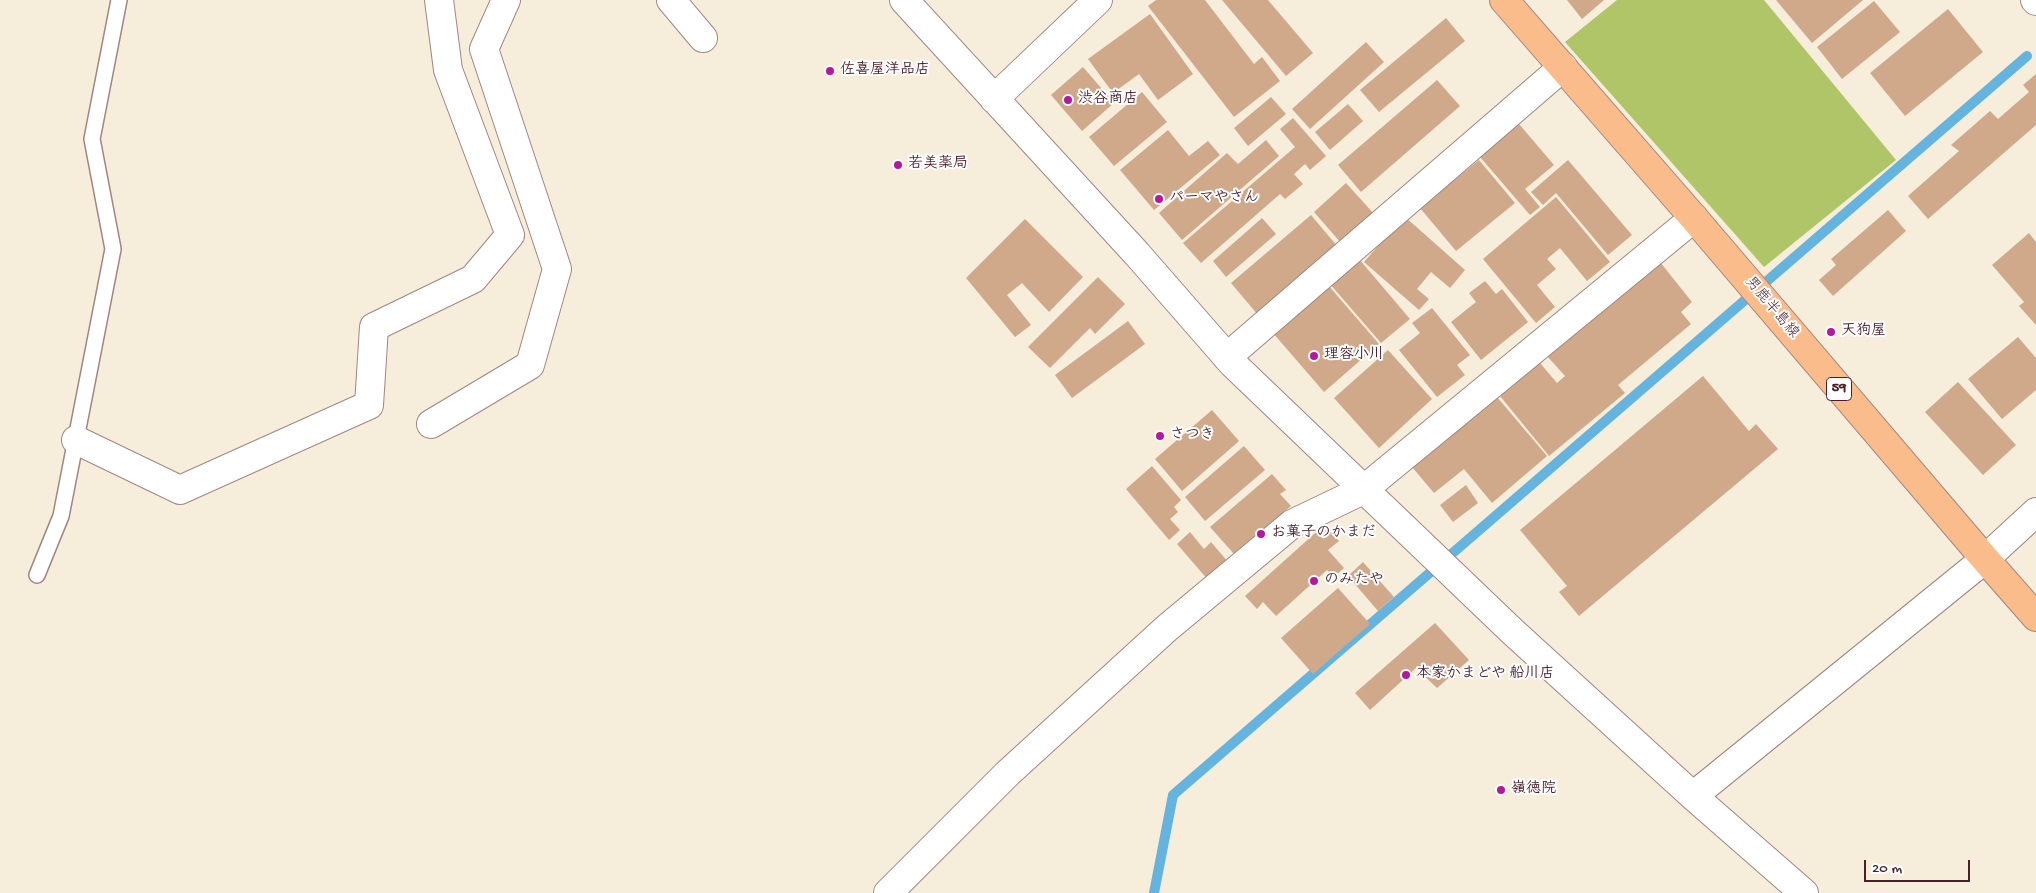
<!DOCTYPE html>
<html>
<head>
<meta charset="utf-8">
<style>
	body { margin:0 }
	#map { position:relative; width:2036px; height:893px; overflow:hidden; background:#f6eddb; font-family:"Gochi Hand",sans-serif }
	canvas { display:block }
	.scale { position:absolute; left:1864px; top:860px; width:106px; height:22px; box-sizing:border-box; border:2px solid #4a1f2b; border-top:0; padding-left:6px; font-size:15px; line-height:18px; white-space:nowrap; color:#4a1f2b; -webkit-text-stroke:4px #fff; paint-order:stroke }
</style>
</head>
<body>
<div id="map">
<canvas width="2036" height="893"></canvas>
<div class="scale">20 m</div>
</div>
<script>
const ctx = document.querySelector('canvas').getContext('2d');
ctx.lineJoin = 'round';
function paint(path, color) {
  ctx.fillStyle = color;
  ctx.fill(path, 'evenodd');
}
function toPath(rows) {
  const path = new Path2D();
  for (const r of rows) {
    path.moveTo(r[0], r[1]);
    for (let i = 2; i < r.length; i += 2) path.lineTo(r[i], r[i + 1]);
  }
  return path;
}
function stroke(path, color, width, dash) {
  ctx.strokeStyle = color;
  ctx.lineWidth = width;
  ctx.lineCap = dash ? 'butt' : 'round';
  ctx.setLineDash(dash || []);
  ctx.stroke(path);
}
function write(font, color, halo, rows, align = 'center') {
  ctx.font = font + ' "Gochi Hand","Klee One",sans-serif';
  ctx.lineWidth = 4;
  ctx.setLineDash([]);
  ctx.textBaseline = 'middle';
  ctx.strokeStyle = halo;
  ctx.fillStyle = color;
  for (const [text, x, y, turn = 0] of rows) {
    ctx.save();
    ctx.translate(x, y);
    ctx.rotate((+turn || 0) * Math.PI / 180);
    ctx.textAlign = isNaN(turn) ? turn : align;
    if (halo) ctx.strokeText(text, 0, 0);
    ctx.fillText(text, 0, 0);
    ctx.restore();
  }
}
paint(toPath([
	[1617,0,1764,0,1896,160,1764,267,1565,42]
]), '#b0c468');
stroke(toPath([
	[1154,893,1173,795,2027,56]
]), '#64b4df', 10);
paint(toPath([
	[1156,0,1205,0,1254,64,1262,57,1280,81,1234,117,1148,6],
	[1222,0,1268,0,1313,53,1286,76],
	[1567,0,1604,0,1582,19],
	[1776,0,1863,0,1812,43],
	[1874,1,1900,32,1842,79,1817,47],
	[1948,9,1983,52,1905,116,1870,73],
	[1150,14,1193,74,1158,100,1139,74,1113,93,1088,59],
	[1446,18,1465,41,1379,112,1360,90],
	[1366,42,1384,62,1310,129,1292,109],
	[1083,67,1114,103,1082,131,1051,95],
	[2036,74,2036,125,1928,219,1908,196,1959,151,1951,145,1990,111,1998,119,2029,92,2023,85],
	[1437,80,1460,106,1361,192,1338,165],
	[1142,92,1167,122,1114,166,1089,137],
	[1271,97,1286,114,1248,146,1234,128],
	[1348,104,1363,121,1330,150,1315,132],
	[1293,118,1326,156,1310,170,1305,164,1294,174,1303,184,1285,199,1280,194,1201,263,1183,243,1295,147,1280,129],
	[1519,124,1554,165,1525,189,1540,207,1530,215,1480,157],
	[1168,130,1189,156,1208,141,1220,155,1154,210,1120,170],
	[1266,140,1279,156,1182,240,1159,213,1227,153,1238,164],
	[1479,160,1515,203,1456,251,1420,208],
	[1568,160,1632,235,1608,255,1556,193,1543,205,1531,192],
	[1346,183,1374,214,1341,243,1314,212],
	[1556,197,1610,262,1587,281,1560,248,1547,259,1556,269,1537,285,1555,307,1536,323,1483,259],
	[1888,210,1906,231,1833,296,1819,280,1836,265,1831,259],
	[1311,215,1338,247,1258,315,1231,283],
	[1404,216,1465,270,1450,288,1431,272,1417,289,1429,299,1419,310,1364,262],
	[1262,218,1276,234,1226,277,1213,261],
	[1025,219,1083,277,1049,312,1022,283,1007,295,1031,325,1015,337,966,278],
	[2029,233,2036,242,2036,325,2019,306,2024,302,1992,265],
	[1359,259,1410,319,1381,343,1330,284],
	[1660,262,1692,302,1681,312,1691,324,1618,385,1625,393,1549,456,1500,396,1540,363,1557,383,1565,376,1547,356],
	[1098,277,1125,304,1095,334,1090,328,1050,368,1028,347],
	[1485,281,1496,294,1502,289,1528,322,1481,360,1451,322,1476,302,1469,293],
	[1328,285,1379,344,1324,392,1273,333],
	[1432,308,1470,355,1457,365,1465,375,1437,397,1399,350,1420,333,1412,323],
	[1128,321,1145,344,1072,398,1055,375],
	[2018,337,2036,358,2036,390,2002,419,1968,379],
	[1388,350,1432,399,1379,448,1334,398],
	[1703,376,1749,431,1756,424,1778,449,1579,616,1559,592,1567,586,1520,530],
	[1958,382,2016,445,1983,475,1925,412],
	[1497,397,1547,456,1492,503,1464,469,1434,493,1412,467],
	[1212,410,1239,441,1182,491,1155,459],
	[1244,446,1265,470,1205,521,1185,497],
	[1152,466,1181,500,1174,507,1178,512,1170,519,1180,530,1169,540,1126,489],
	[1272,474,1286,490,1280,494,1291,506,1234,554,1210,527],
	[1466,485,1478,503,1453,522,1440,505],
	[1324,525,1339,541,1328,550,1344,568,1334,577,1327,570,1276,616,1263,602,1257,609,1245,596],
	[1190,532,1204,549,1211,542,1229,563,1209,581,1177,544],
	[1363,562,1394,597,1378,611,1348,576],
	[1338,588,1370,624,1313,674,1281,638],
	[1435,623,1469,660,1437,688,1416,668,1370,710,1355,693]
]), '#cfa98a');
const service = toPath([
	[37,575,61,516,113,249,92,139,119,0]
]);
const minor = toPath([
	[671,0,703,38],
	[2035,0,2036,1],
	[1227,357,1563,67],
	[431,424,530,365,557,269,484,49,506,0],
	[76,440,180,490,369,405,374,327,473,279,510,235,448,70,439,0],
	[888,893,1008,773,1167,628,1292,524,1363,490,1694,218]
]);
const tertiary = toPath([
	[904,0,1137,254,1233,364,1513,632,1693,796,1804,893],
	[994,99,1098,0],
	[1693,796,1985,559,2036,512]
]);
const primary = toPath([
	[1504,0,1694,218,1985,559,2036,617]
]);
stroke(service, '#a08683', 18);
stroke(minor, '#a08683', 30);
stroke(tertiary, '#a08683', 30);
stroke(primary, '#a08683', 30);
stroke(service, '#fff', 15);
stroke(minor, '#fff', 28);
stroke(tertiary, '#fff', 28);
stroke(primary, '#f9bc8a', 28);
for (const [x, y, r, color] of [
	[830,71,5,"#b5179e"],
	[1068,100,5,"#b5179e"],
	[898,165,5,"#b5179e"],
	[1159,199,5,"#b5179e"],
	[1831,332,5,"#b5179e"],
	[1314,356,5,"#b5179e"],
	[1160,436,5,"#b5179e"],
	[1261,534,5,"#b5179e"],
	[1314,581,5,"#b5179e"],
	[1406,675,5,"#b5179e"],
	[1501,790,5,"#b5179e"]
]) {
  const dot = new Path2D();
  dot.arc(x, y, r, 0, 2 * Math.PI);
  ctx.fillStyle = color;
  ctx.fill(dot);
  stroke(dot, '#fff', 2);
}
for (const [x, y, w] of [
	[1839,389,25]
]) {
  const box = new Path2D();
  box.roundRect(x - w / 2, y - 11.5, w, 23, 4);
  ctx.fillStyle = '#fff';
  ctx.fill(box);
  stroke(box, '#4a1f2b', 1);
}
write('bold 14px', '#4a1f2b', null, [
	["59",1839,389]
]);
write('bold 15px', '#4a1f2b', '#fff', [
	["佐喜屋洋品店",840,71],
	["渋谷商店",1078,100],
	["若美薬局",908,165],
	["パーマやさん",1169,199],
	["天狗屋",1841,332],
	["理容小川",1324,356],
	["さつき",1170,436],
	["お菓子のかまだ",1271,534],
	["のみたや",1324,581],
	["本家かまどや 船川店",1416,675],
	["嶺徳院",1511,790]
], 'left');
write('15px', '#4a1f2b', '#fff', [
	["男鹿半島線",1771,308,50]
]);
</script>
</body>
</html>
